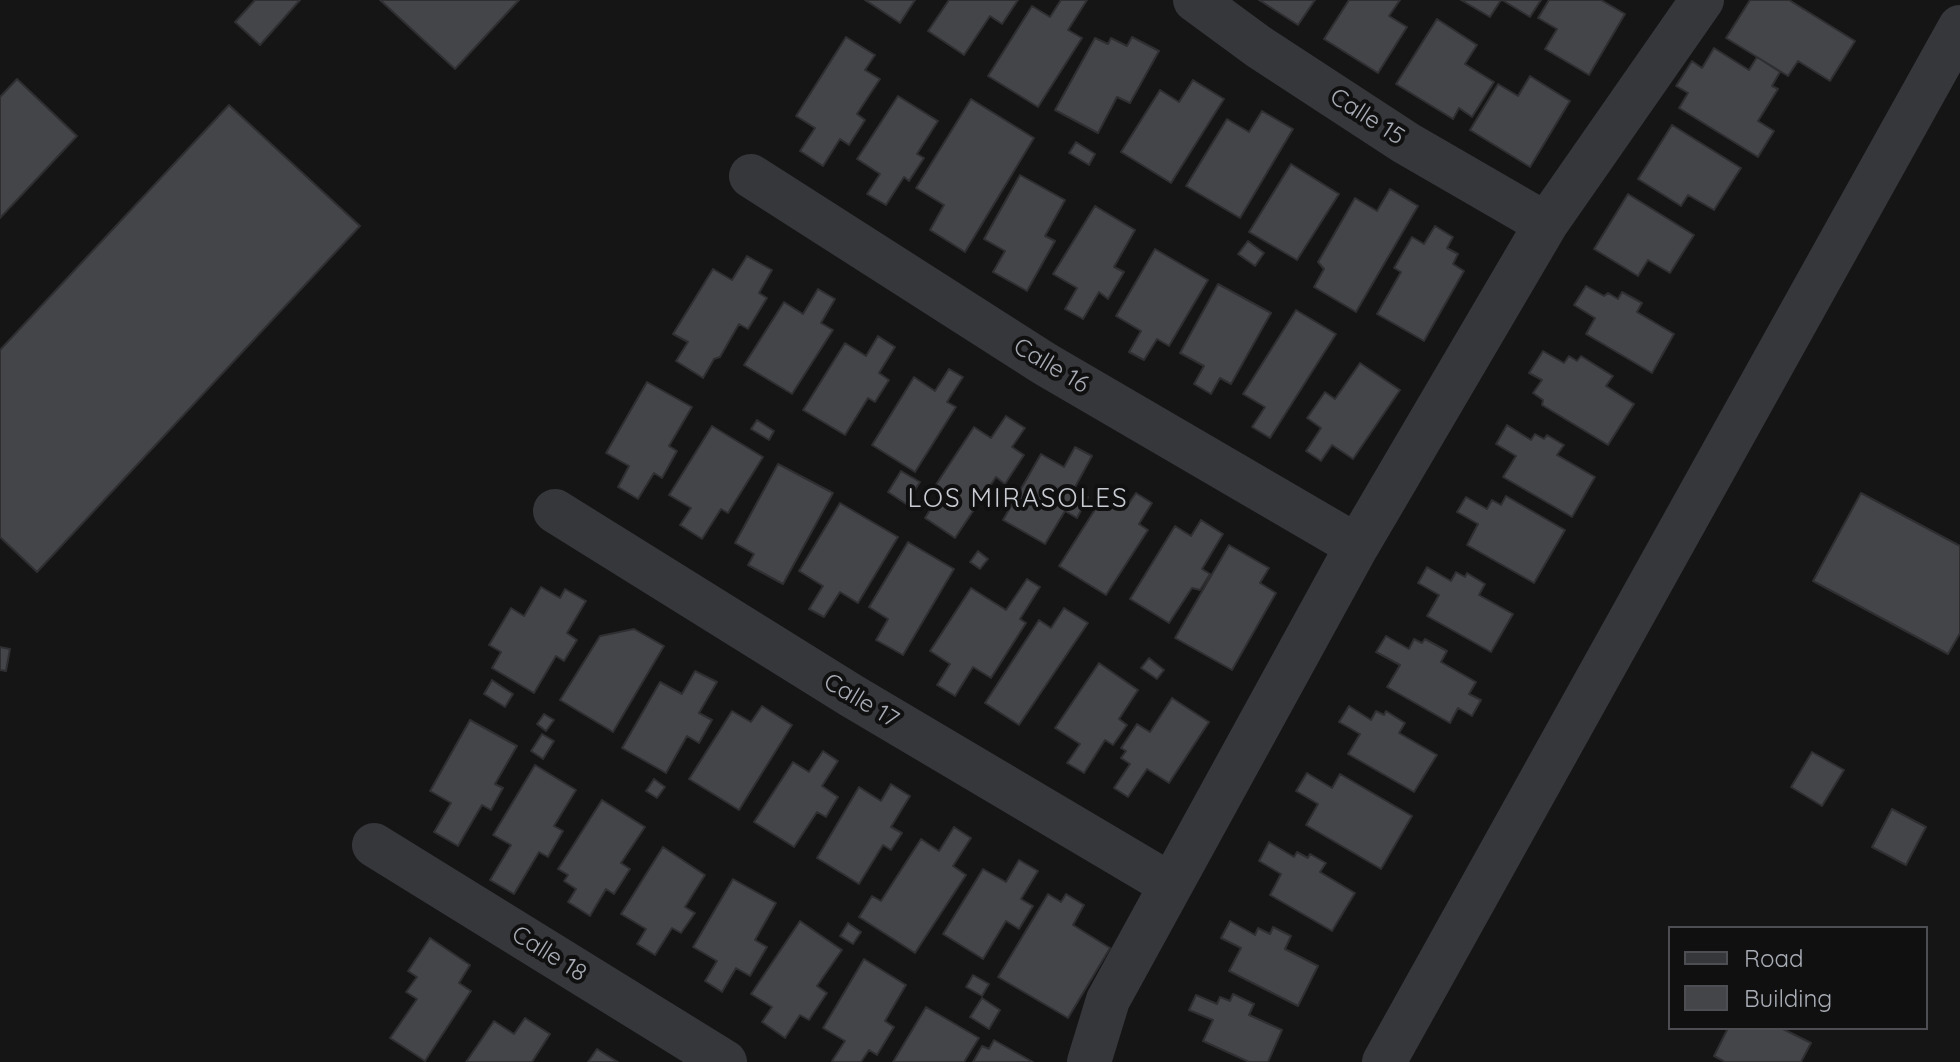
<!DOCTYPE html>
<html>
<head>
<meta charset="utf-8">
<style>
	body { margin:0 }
	#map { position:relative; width:1960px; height:1062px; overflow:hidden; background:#151516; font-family:Quicksand,sans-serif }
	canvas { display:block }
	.legend { position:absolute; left:1668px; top:926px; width:260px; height:104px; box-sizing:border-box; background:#101011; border:2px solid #4d4e53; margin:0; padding:10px 14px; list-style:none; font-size:24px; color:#a8acb5 }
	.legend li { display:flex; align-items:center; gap:16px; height:40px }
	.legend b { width:40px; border:2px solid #4d4e53 }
</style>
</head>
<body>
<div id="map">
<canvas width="1960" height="1062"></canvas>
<ul class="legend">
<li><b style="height:10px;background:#36373b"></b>Road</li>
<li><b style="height:22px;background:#444549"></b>Building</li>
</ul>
</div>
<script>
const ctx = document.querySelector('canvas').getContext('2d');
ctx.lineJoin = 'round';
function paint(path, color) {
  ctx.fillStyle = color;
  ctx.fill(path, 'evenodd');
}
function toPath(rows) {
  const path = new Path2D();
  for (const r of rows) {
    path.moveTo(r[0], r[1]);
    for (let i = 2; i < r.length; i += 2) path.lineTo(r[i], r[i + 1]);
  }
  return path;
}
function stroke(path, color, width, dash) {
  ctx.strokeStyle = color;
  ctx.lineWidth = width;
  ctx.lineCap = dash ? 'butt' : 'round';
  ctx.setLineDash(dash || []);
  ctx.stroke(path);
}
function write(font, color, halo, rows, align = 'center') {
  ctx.font = font + ' Quicksand,sans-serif';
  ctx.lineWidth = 8;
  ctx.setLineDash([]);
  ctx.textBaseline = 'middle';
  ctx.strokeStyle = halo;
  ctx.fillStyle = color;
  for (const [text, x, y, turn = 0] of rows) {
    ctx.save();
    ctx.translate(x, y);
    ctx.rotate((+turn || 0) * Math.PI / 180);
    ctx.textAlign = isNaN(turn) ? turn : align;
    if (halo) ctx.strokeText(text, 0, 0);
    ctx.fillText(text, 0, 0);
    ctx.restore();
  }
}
const building = toPath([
	[255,0,300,0,260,45,235,22,255,0],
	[380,0,519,0,455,69,380,0],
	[865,0,915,0,900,23,865,0],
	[949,0,1018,0,1002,24,990,16,964,55,928,31,949,0],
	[1061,0,1087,0,1068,30,1082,38,1038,107,988,76,1032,6,1050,17,1061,0],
	[1259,0,1315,0,1298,25,1259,0],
	[1349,0,1400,0,1389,16,1407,27,1378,73,1324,39,1349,0],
	[1461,0,1501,0,1490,17,1461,0],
	[1502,0,1541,0,1530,17,1502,0],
	[1549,0,1601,0,1625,14,1589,75,1545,49,1557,29,1538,18,1549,0],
	[1750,0,1789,0,1855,41,1830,81,1798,61,1788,76,1726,38,1750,0],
	[1437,19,1477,45,1465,64,1494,82,1472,117,1459,108,1453,119,1396,84,1437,19],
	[846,37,875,55,865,70,880,79,857,114,865,120,849,145,840,139,823,166,800,151,815,128,796,116,846,37],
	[1132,37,1159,51,1130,103,1117,97,1098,133,1055,110,1095,38,1108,44,1111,38,1127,46,1132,37],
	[1714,48,1749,70,1757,57,1780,72,1772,86,1778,89,1758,121,1774,131,1758,157,1679,108,1688,93,1676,86,1692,61,1702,68,1714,48],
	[1530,76,1570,101,1530,167,1470,130,1498,84,1518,96,1530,76],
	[17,79,77,136,0,218,0,97,17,79],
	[1193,80,1224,99,1171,183,1121,152,1160,90,1179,102,1193,80],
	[898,96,938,121,917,154,924,158,909,181,904,177,886,205,867,194,880,174,857,159,898,96],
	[971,99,1034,138,965,252,930,230,944,205,916,188,971,99],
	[229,105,360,226,37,572,0,537,0,350,229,105],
	[1262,111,1293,129,1240,218,1186,186,1227,119,1249,132,1262,111],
	[1672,125,1741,168,1714,210,1688,195,1681,206,1638,179,1672,125],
	[1076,142,1095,154,1089,165,1069,153,1076,142],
	[1291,164,1339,194,1297,260,1249,232,1291,164],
	[1020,175,1065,200,1045,236,1055,241,1027,291,993,272,1005,251,984,239,1020,175],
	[1390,189,1418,206,1356,312,1314,287,1324,269,1318,262,1355,198,1377,211,1390,189],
	[1628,194,1694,235,1670,273,1648,260,1638,276,1594,249,1628,194],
	[1095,206,1135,230,1114,267,1124,272,1108,299,1099,292,1083,319,1065,309,1077,288,1053,274,1095,206],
	[1435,226,1453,237,1447,248,1458,254,1453,264,1464,271,1424,341,1377,314,1401,272,1394,268,1412,237,1424,244,1435,226],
	[1248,241,1264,253,1255,266,1238,254,1248,241],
	[1155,249,1208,280,1169,346,1157,339,1144,360,1129,352,1141,331,1116,316,1155,249],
	[747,256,772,270,759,293,767,298,748,329,739,324,720,357,714,359,703,378,676,361,688,342,673,334,713,269,732,280,747,256],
	[1218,284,1271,313,1231,384,1220,378,1211,394,1194,384,1204,366,1180,353,1218,284],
	[1586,286,1604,296,1608,293,1618,299,1622,292,1642,303,1637,312,1674,334,1652,373,1586,334,1595,318,1574,305,1586,286],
	[818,289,835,299,821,323,833,330,792,394,744,365,784,302,803,314,818,289],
	[1296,310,1336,334,1270,438,1252,427,1265,407,1243,394,1296,310],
	[878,336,895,347,879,373,889,380,875,402,868,398,845,435,803,410,845,343,866,356,878,336],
	[1543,351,1564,363,1569,356,1577,361,1581,356,1613,376,1606,386,1634,404,1608,445,1542,405,1543,400,1533,393,1542,380,1529,373,1543,351],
	[1360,363,1400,390,1353,459,1332,445,1321,461,1306,451,1321,428,1307,418,1325,392,1335,399,1360,363],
	[949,369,963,377,947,402,956,407,915,472,872,445,914,377,935,391,949,369],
	[647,382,692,407,669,446,677,451,662,478,654,473,638,499,618,487,629,466,606,453,647,382],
	[1006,416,1025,428,1012,447,1024,455,1005,484,996,477,955,538,925,518,942,491,935,486,974,427,991,438,1006,416],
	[757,420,774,431,769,440,751,429,757,420],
	[1507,425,1531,440,1535,434,1544,439,1547,435,1564,445,1557,455,1595,477,1572,517,1503,477,1516,456,1496,444,1507,425],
	[712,426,763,457,728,513,721,509,702,539,680,525,691,508,669,495,712,426],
	[1075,447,1092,456,1074,489,1088,497,1077,518,1065,511,1045,544,1003,520,1041,454,1064,467,1075,447],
	[778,464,833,493,783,584,748,565,754,554,735,543,778,464],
	[901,471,920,482,906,504,888,492,901,471],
	[1136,493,1152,503,1139,524,1148,530,1106,595,1059,566,1103,497,1124,510,1136,493],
	[1861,493,1960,546,1960,633,1948,654,1813,581,1861,493],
	[1506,496,1565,530,1534,583,1467,545,1478,524,1457,512,1466,497,1487,509,1492,500,1501,505,1506,496],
	[840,503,898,537,858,603,840,592,824,617,809,609,823,586,799,571,840,503],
	[1201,520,1223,534,1202,569,1210,574,1200,590,1192,588,1169,623,1130,599,1175,526,1191,536,1201,520],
	[908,542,954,569,903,655,876,640,888,619,869,607,908,542],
	[1229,545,1269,568,1260,583,1276,593,1232,670,1175,638,1229,545],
	[978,551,988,559,980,569,970,562,978,551],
	[1427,567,1451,581,1456,572,1465,577,1467,573,1485,584,1479,595,1513,614,1491,652,1427,616,1439,595,1418,583,1427,567],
	[1027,579,1040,587,1020,619,1026,623,991,678,973,667,955,696,937,685,950,664,930,651,971,588,1006,610,1027,579],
	[541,587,560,598,565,589,586,601,567,633,577,640,564,661,556,656,534,693,492,668,501,652,489,645,511,608,524,616,541,587],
	[1064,608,1088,623,1019,725,985,703,1039,620,1051,628,1064,608],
	[634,629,664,646,613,732,560,700,600,636,634,629],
	[1386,636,1409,649,1414,639,1422,643,1425,639,1447,651,1441,662,1476,682,1469,694,1481,700,1472,716,1458,708,1450,723,1387,687,1400,665,1376,652,1386,636],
	[0,647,10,649,6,671,0,670,0,647],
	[1149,658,1164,670,1157,679,1141,668,1149,658],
	[1099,663,1138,690,1119,719,1127,725,1113,745,1105,740,1084,773,1067,763,1080,744,1055,728,1099,663],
	[695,671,717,682,699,713,712,720,699,743,687,736,666,773,622,748,660,682,682,694,695,671],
	[492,680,513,694,505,707,484,694,492,680],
	[1172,698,1209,722,1169,783,1147,769,1128,797,1114,788,1130,764,1121,758,1126,751,1121,748,1137,724,1150,732,1172,698],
	[762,706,792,725,739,810,689,779,732,711,751,722,762,706],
	[1349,706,1371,720,1376,711,1384,715,1386,711,1405,723,1399,733,1437,755,1414,792,1348,754,1360,734,1339,722,1349,706],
	[544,714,554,720,546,731,537,724,544,714],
	[470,720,517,746,495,784,503,788,491,810,482,805,458,846,434,832,451,803,430,791,470,720],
	[542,734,554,741,543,759,531,751,542,734],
	[823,751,838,761,822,786,838,797,826,817,817,812,794,847,754,822,793,762,809,772,823,751],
	[1812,752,1844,770,1822,806,1791,787,1812,752],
	[535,765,576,790,554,826,563,831,548,857,539,852,514,894,490,880,511,845,493,835,535,765],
	[1307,773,1332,788,1340,774,1412,816,1381,869,1306,825,1318,804,1296,791,1307,773],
	[654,779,665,787,657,798,646,791,654,779],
	[891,784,910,796,891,827,902,833,891,850,883,845,859,884,817,858,859,787,881,801,891,784],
	[602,800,645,827,621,863,630,869,614,894,606,889,590,916,568,902,576,889,564,881,568,875,558,869,602,800],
	[1892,809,1926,827,1906,865,1872,847,1892,809],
	[954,827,971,838,953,866,966,875,915,953,859,917,872,896,881,901,921,839,939,851,954,827],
	[1269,842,1294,857,1297,852,1308,858,1310,854,1326,863,1320,872,1355,893,1332,931,1270,895,1281,874,1259,861,1269,842],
	[663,847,705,875,685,907,695,913,681,933,672,928,655,955,637,944,646,929,621,914,663,847],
	[1019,860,1038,871,1021,899,1033,906,1019,929,1006,921,983,959,943,934,983,869,1006,882,1019,860],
	[733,879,776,903,755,940,767,947,750,976,736,968,722,992,705,981,717,961,693,947,733,879],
	[1048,894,1061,902,1066,894,1084,905,1073,925,1110,948,1068,1018,998,977,1048,894],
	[800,921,842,950,817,986,827,993,809,1020,800,1015,785,1038,762,1022,772,1007,751,994,800,921],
	[1230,921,1255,935,1258,928,1270,934,1273,927,1291,936,1285,949,1318,966,1298,1006,1229,971,1241,948,1221,938,1230,921],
	[848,923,861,932,853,944,840,936,848,923],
	[430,938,470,965,459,983,471,991,425,1061,390,1038,417,999,406,992,417,977,408,971,430,938],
	[864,959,906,985,885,1021,894,1027,877,1055,869,1050,861,1062,834,1062,832,1061,845,1041,823,1028,864,959],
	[973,975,989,984,982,996,966,987,973,975],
	[1233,994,1254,1004,1249,1015,1282,1030,1268,1062,1249,1062,1203,1041,1213,1020,1189,1010,1196,995,1217,1004,1220,997,1230,1001,1233,994],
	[982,998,1000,1010,989,1029,970,1017,982,998],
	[926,1007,979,1038,964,1062,893,1062,926,1007],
	[525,1018,550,1034,532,1062,466,1062,494,1021,514,1034,525,1018],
	[1728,1028,1781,1028,1811,1043,1801,1062,1725,1062,1714,1056,1728,1028],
	[994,1040,1033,1062,973,1062,982,1046,989,1049,994,1040],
	[597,1049,618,1062,588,1062,597,1049]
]);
paint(building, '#444549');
stroke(building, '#2f2f32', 2);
stroke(toPath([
	[1195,0,1259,47,1406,143,1546,224],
	[751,176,1045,364,1357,546],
	[555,511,852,696,1171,885],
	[374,845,725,1062],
	[1089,1062,1108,1000,1357,546,1546,224,1702,0]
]), '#36373b', 44);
stroke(toPath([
	[1384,1062,1960,27]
]), '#36373b', 44);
write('24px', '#a8acb5', '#101011', [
	["Calle 15",1367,117,33],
	["Calle 16",1051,366,31],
	["Calle 17",861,701,31],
	["Calle 18",549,954,32]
]);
ctx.letterSpacing = '2px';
write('26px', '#c8cbd2', '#101011', [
	["LOS MIRASOLES",1018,499]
]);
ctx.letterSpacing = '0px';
</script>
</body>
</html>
